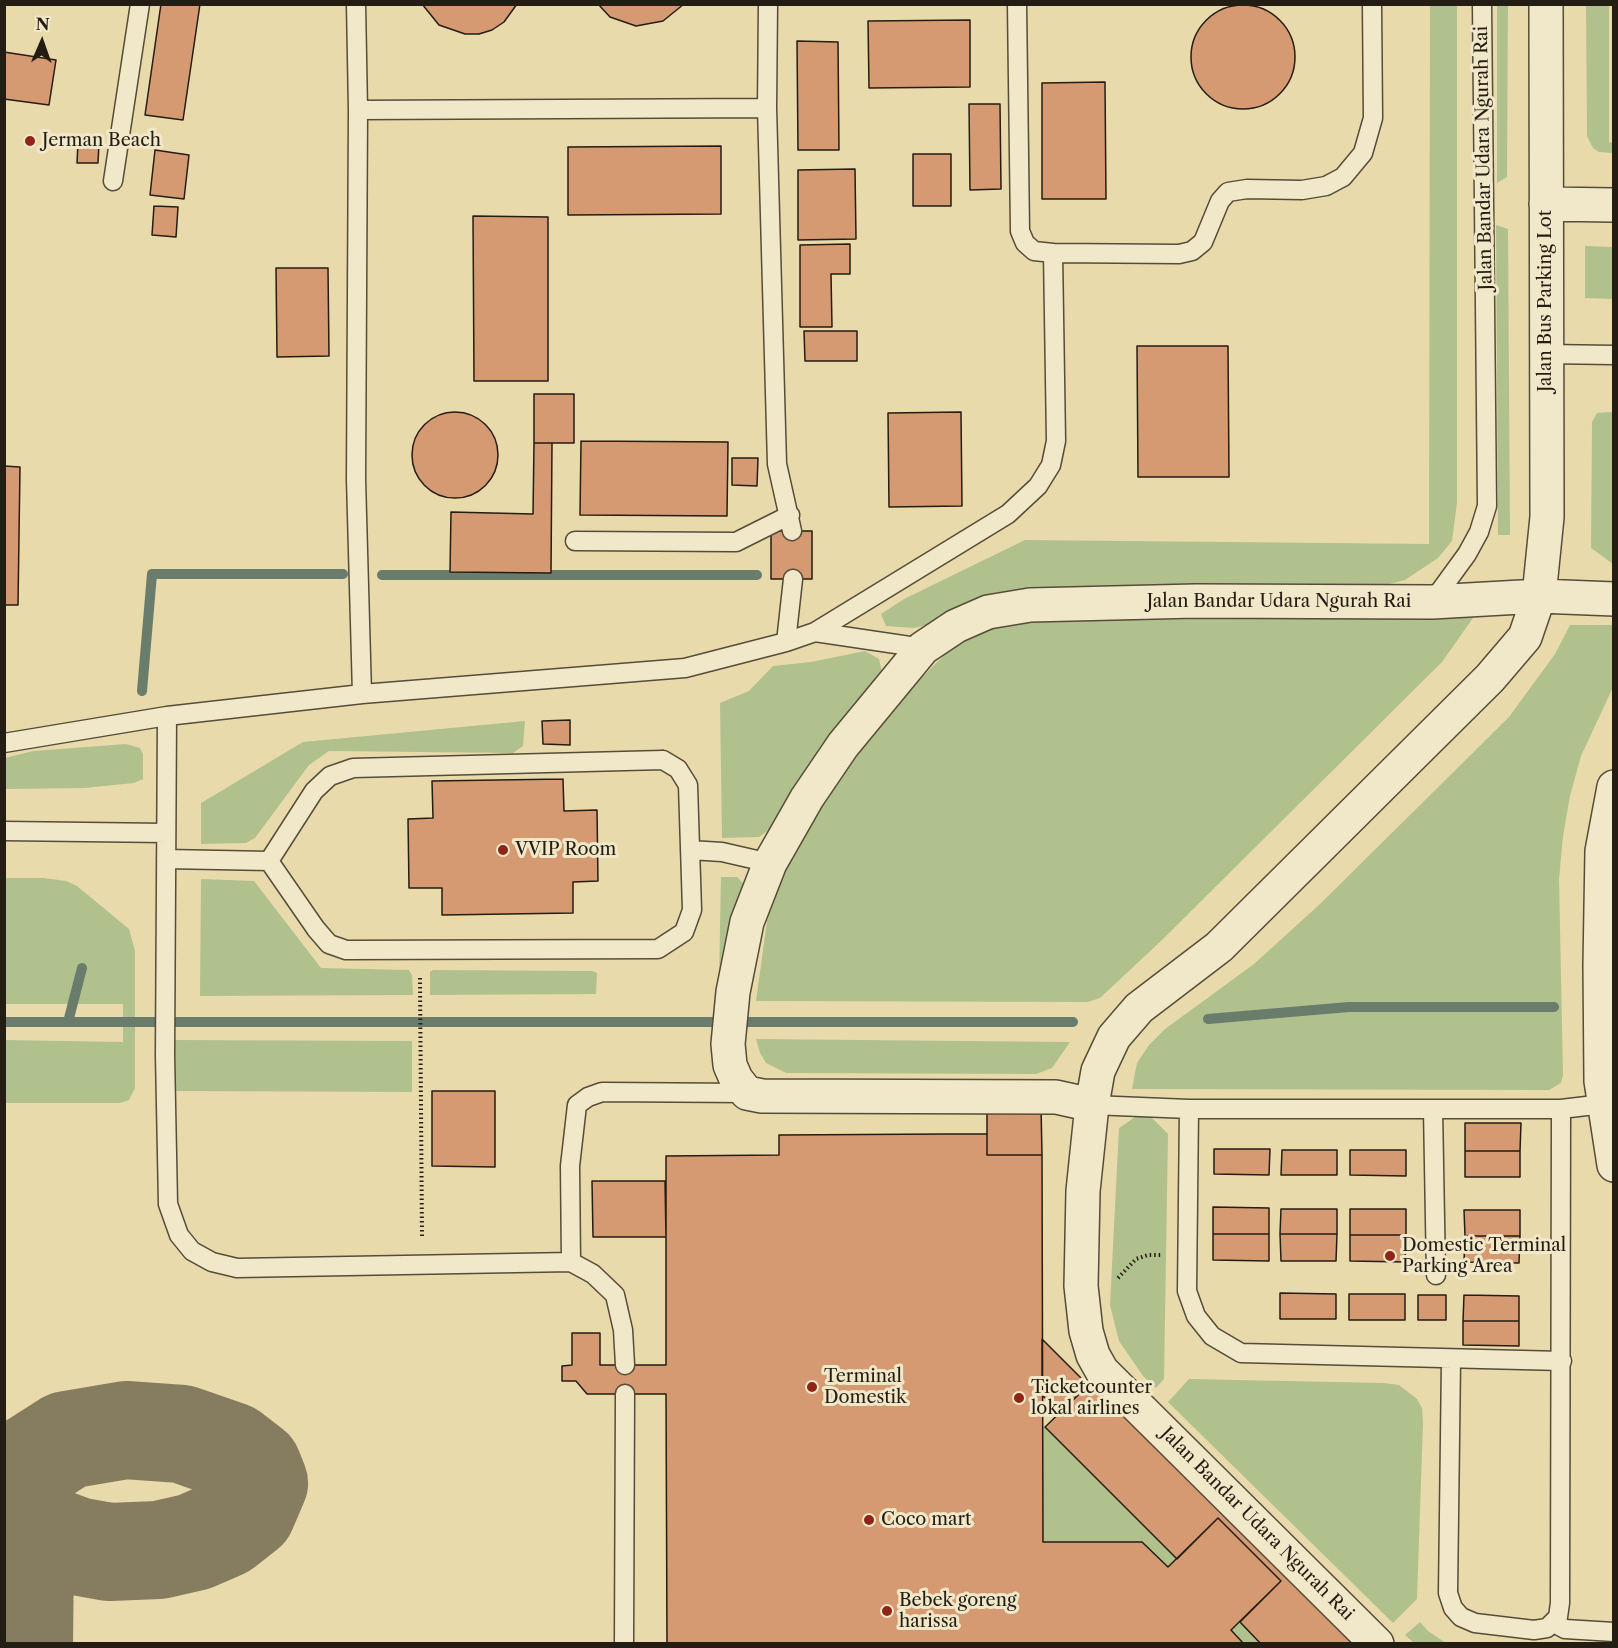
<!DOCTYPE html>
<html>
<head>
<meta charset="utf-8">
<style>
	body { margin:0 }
	#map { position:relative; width:1618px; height:1648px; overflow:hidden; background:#e9daac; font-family:"Libre Caslon Text",serif }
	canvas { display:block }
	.frame { position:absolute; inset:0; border:6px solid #241d13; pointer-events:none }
	.north { position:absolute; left:12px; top:12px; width:60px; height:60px; -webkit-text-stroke:4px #f1e7c9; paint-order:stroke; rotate:2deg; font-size:16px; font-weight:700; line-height:24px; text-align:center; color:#241d13 }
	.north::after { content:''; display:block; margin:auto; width:21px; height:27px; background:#241d13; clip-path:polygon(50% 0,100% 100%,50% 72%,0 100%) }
</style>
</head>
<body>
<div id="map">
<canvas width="1618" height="1648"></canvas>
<div class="frame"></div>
<div class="north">N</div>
</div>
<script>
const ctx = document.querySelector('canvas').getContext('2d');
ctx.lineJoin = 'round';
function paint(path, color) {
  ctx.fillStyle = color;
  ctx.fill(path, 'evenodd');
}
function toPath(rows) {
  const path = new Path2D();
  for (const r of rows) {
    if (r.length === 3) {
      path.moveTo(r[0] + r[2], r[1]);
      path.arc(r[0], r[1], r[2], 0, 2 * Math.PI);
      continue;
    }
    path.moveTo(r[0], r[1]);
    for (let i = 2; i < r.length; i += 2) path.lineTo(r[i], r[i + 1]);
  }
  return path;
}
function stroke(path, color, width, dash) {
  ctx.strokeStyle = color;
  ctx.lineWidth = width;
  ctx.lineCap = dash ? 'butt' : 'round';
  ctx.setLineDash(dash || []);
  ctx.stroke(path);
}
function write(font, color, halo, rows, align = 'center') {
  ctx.font = font + ' "Libre Caslon Text",serif';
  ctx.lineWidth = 6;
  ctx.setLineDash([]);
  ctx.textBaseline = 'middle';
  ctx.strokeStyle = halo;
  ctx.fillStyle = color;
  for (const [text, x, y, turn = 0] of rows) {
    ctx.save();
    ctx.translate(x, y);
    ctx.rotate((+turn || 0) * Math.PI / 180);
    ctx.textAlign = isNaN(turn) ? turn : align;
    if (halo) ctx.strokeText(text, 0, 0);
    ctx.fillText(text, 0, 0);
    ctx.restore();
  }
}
paint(toPath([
	[1430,5,1457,5,1457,503,1452,541,1438,558,1405,580,1381,586,997,592,936,623,914,628,886,626,881,614,904,599,1025,540,1429,544],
	[1497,5,1508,5,1507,177,1497,183],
	[1586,5,1609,5,1609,142,1613,143,1613,153,1599,152,1593,148,1587,136],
	[1496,225,1508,229,1510,535,1498,535],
	[1585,246,1613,247,1613,299,1585,298],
	[1613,412,1614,412,1613,564,1591,548,1592,422,1597,413],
	[1473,618,1442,662,1162,940,1100,998,1088,1002,756,1001,770,900,783,861,879,721,953,646,973,632,1021,620],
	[1570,625,1613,625,1614,685,1581,756,1570,796,1563,836,1559,879,1563,1075,1561,1083,1549,1090,1132,1089,1137,1063,1149,1045,1165,1029,1254,964,1320,904,1509,717,1555,654],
	[865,651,879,659,882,672,847,713,809,765,773,827,759,837,722,838,720,703,749,691,773,666,811,662],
	[525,721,523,746,513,753,329,751,309,765,255,838,246,843,201,844,201,803,303,742],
	[126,744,140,748,143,754,143,779,134,783,84,788,5,789,5,758,33,751],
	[721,877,737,877,748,888,719,980],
	[5,878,44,878,66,881,77,886,129,929,135,951,135,1088,129,1100,120,1103,5,1103,5,1040,123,1042,123,1004,5,1004],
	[201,879,254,881,321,968,409,970,412,975,413,995,200,996],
	[433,970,592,971,597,973,596,994,430,995,430,972],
	[756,1039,1070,1042,1052,1068,1036,1074,786,1073,766,1063,760,1053],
	[174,1040,412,1041,412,1092,174,1091],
	[1135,1117,1151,1117,1168,1134,1164,1379,1156,1388,1143,1376,1119,1341,1110,1305,1119,1128],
	[1189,1379,1384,1383,1399,1385,1417,1399,1422,1408,1423,1423,1417,1599,1393,1623,1168,1402],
	[1042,1427,1045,1427,1177,1559,1168,1567,1142,1542,1043,1542],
	[1240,1622,1261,1643,1244,1643,1231,1630],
	[1420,1622,1428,1631,1446,1643,1414,1643,1405,1635]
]), '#b0c18e');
stroke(toPath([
	[382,575,757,575],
	[142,691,152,574,343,574],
	[1208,1019,1349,1007,1554,1007],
	[4,1022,1073,1022],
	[68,1022,82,968]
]), '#6a7c6b', 10);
stroke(toPath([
	[26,1520,52,1537,76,1546,109,1552,159,1550,194,1542,224,1529,247,1511,259,1483,253,1468,231,1451,182,1434,126,1430,67,1440,26,1466],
	[24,1644,26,1465]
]), '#867c60', 98);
const building = toPath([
	[161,4,200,4,183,120,145,115,161,4],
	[422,4,517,4,504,22,492,30,479,34,465,34,439,25,422,4],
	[598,4,684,4,663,21,636,26,610,17,598,4],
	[1243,57,52],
	[970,20,970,87,869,88,868,21,970,20],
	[797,41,838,42,839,150,798,150,797,41],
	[4,52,56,60,49,105,4,99,4,52],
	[1105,82,1106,199,1042,199,1042,83,1105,82],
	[969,104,1000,104,1001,189,970,190,969,104],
	[78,142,99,143,98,163,77,163,78,142],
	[721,146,721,214,568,215,568,147,721,146],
	[155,150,189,155,184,199,150,195,155,150],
	[913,154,951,154,951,206,913,206,913,154],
	[855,169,856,239,798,240,798,170,855,169],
	[154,206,178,207,176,237,152,235,154,206],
	[473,216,548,217,548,381,474,381,473,216],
	[850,244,850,274,831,274,832,327,800,327,800,245,850,244],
	[276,268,328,268,329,356,277,357,276,268],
	[804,331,857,331,857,361,805,361,804,331],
	[1137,346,1228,346,1229,477,1138,477,1137,346],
	[534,394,574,394,574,443,534,443,534,394],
	[455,455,43],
	[961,412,962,506,889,507,888,413,961,412],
	[581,441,728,442,727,516,580,515,581,441],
	[534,443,552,443,551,573,450,572,451,512,533,514,534,443],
	[732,458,758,458,757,486,732,485,732,458],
	[4,466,20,467,18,605,4,605,4,466],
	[771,531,812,531,812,579,771,579,771,531],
	[570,720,570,745,543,744,542,721,570,720],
	[563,779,564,811,597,810,598,881,573,882,573,913,442,915,442,888,409,888,408,819,433,818,432,781,563,779],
	[432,1091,495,1091,495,1167,432,1166,432,1091],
	[987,1106,1041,1106,1042,1155,987,1155,987,1106],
	[1465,1123,1521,1123,1520,1151,1465,1151,1465,1123],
	[947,1134,987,1134,987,1155,1042,1155,1043,1542,1142,1542,1168,1567,1218,1518,1281,1581,1231,1630,1244,1644,667,1644,666,1394,587,1394,576,1381,562,1381,562,1366,572,1365,572,1333,600,1333,600,1365,666,1365,666,1156,779,1155,779,1135,947,1134],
	[1214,1149,1270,1149,1269,1175,1214,1174,1214,1149],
	[1282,1150,1337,1150,1337,1175,1281,1175,1282,1150],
	[1350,1150,1406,1150,1406,1176,1350,1175,1350,1150],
	[1465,1151,1520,1151,1520,1177,1465,1177,1465,1151],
	[592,1181,665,1181,666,1237,593,1237,592,1181],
	[1213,1207,1269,1208,1269,1234,1213,1234,1213,1207],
	[1281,1209,1337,1209,1337,1234,1280,1234,1281,1209],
	[1350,1209,1406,1209,1406,1235,1350,1235,1350,1209],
	[1464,1210,1520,1210,1520,1236,1465,1236,1464,1210],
	[1213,1234,1269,1234,1269,1261,1213,1260,1213,1234],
	[1280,1234,1337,1234,1336,1261,1281,1261,1280,1234],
	[1350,1235,1406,1235,1405,1262,1350,1261,1350,1235],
	[1465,1236,1520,1236,1519,1263,1464,1262,1465,1236],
	[1280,1293,1336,1294,1336,1319,1280,1319,1280,1293],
	[1349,1294,1405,1294,1405,1320,1349,1320,1349,1294],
	[1418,1295,1446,1295,1446,1320,1418,1320,1418,1295],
	[1464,1295,1519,1296,1519,1321,1463,1321,1464,1295],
	[1463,1321,1519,1321,1519,1346,1463,1345,1463,1321],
	[1042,1339,1088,1385,1060,1413,1042,1395,1042,1339],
	[1100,1374,1369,1644,1261,1644,1240,1622,1281,1581,1218,1518,1177,1559,1045,1427,1100,1374]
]);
paint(building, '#d59a71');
stroke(building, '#241d13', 1.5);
const service = toPath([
	[356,4,358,110,356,479,362,694],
	[768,4,767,108,777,464,792,531],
	[1017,4,1020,231,1025,243,1034,251,1053,253],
	[358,110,767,108],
	[113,181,140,4],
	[1546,354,1614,355],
	[575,541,736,542,790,515],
	[1432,602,1467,554,1479,532,1487,506,1482,4],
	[815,632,923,648],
	[786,642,793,579],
	[167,716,165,1055,168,1204,179,1235,192,1251,212,1262,237,1268,571,1262,593,1274,615,1295,623,1330,625,1365],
	[4,743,167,716,362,694,685,668,786,642,815,632,1008,514,1038,486,1051,465,1056,441,1053,253,1179,254,1192,251,1203,242,1220,201,1228,192,1247,189,1302,190,1326,186,1343,177,1363,153,1373,118,1372,4],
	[663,760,678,769,688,785,692,910,684,932,658,949,346,950,329,944,316,929,269,861,314,791,330,776,353,768,663,760],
	[4,831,166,833],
	[690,850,722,852,770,863],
	[166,859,269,861],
	[1092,1105,1189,1109,1561,1109,1612,1103],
	[1189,1109,1187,1291,1196,1316,1212,1336,1241,1353,1562,1361],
	[1433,1109,1436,1275],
	[571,1262,570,1166,577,1105,588,1097,602,1092,747,1093],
	[1451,1360,1448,1593,1453,1608,1461,1617,1475,1623,1534,1630,1547,1628,1558,1617,1560,1603,1561,1109],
	[1554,1623,1565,1629,1614,1632],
	[624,1644,625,1394]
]);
const minor = toPath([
	[1546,204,1614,205],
	[1614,787,1602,851,1600,965,1601,1081,1614,1165],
	[1092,1105,1056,1097,762,1096,747,1093,736,1079,730,1065,728,1044,733,992,747,922,770,863,807,798,843,745,923,648,956,626,988,612,1030,605,1196,601,1432,602,1539,596,1614,599],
	[1377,1644,1102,1371,1093,1355,1086,1331,1081,1286,1083,1191,1092,1105,1098,1071,1114,1037,1139,1008,1219,947,1490,678,1525,637,1539,596,1547,517,1546,4]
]);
stroke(service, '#554c39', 21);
stroke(minor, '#554c39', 36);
stroke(toPath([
	[420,978,422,1237],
	[1118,1278,1136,1259,1148,1255,1161,1255]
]), '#241d13', 4, [1.5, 3]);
stroke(service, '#f1e7c9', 18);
stroke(minor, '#f1e7c9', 33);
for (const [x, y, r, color] of [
	[30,141,6,"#8f2418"],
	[503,850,6,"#8f2418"],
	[1390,1256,6,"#8f2418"],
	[812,1387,6,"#8f2418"],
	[1019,1398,6,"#8f2418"],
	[869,1520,6,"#8f2418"],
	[887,1611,6,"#8f2418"]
]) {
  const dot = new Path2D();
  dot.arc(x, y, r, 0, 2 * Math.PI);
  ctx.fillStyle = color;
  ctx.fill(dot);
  stroke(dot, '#f1e7c9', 2);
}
write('18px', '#241d13', '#f1e7c9', [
	["Jerman Beach",42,141],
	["VVIP Room",515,850],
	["Domestic Terminal",1402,1246],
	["Parking Area",1402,1267],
	["Terminal",824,1377],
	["Domestik",824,1398],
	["Ticketcounter",1031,1388],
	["lokal airlines",1031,1409],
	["Coco mart",881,1520],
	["Bebek goreng",899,1601],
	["harissa",899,1622]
], 'left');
write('18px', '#241d13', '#f1e7c9', [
	["Jalan Bandar Udara Ngurah Rai",1484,158,-91],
	["Jalan Bus Parking Lot",1546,301,-90],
	["Jalan Bandar Udara Ngurah Rai",1279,602],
	["Jalan Bandar Udara Ngurah Rai",1257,1524,45]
]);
</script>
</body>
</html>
